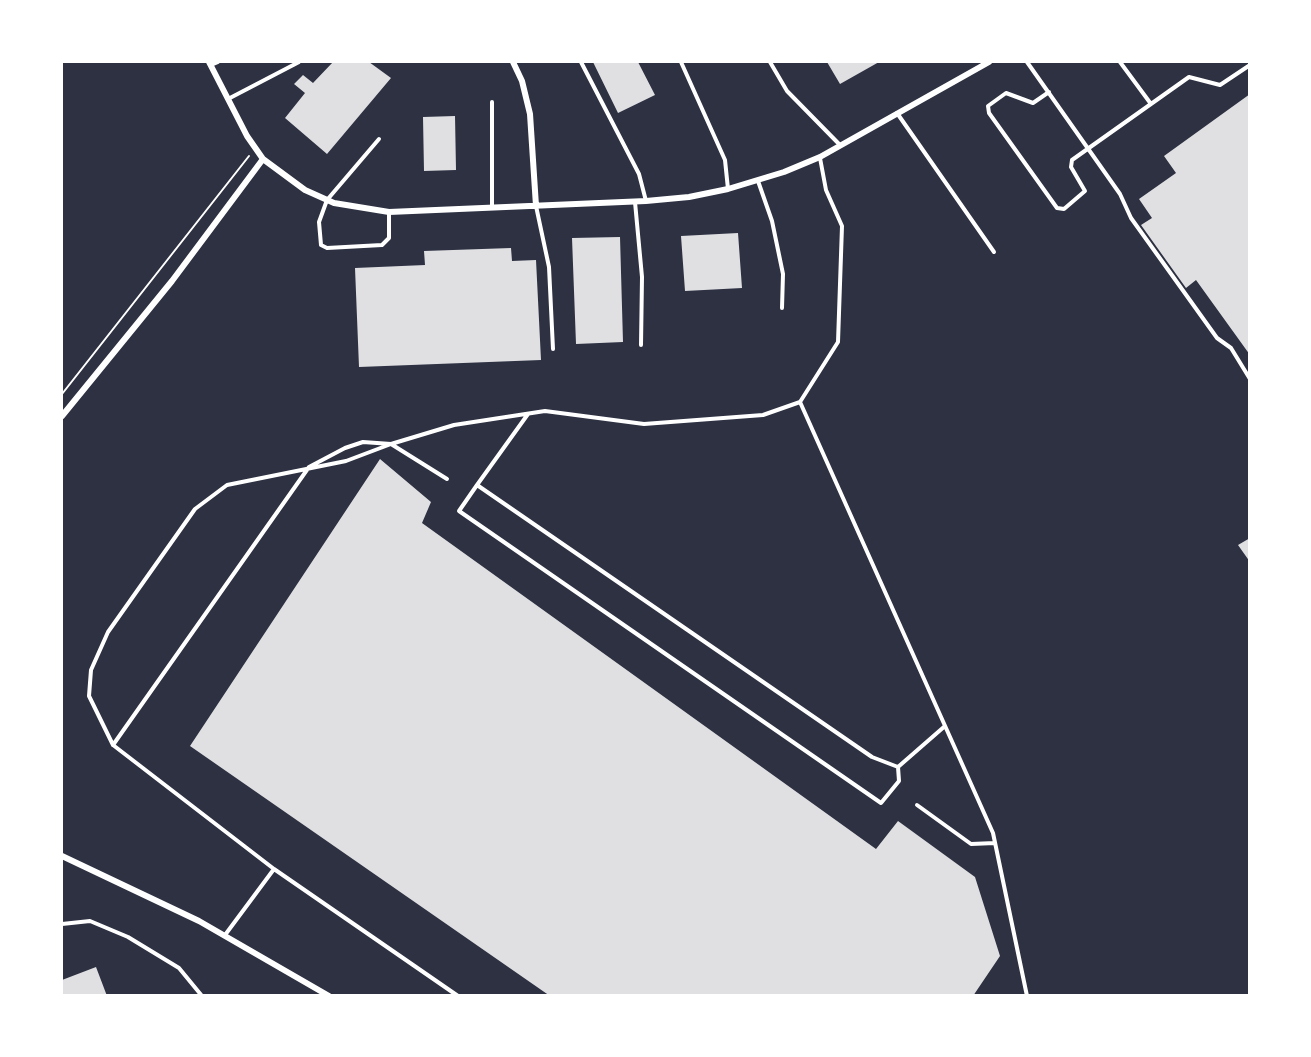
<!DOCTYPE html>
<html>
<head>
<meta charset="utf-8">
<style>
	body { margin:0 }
	#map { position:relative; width:1311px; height:1057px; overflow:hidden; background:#2d3142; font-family:"PT Serif",serif }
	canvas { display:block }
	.frame { position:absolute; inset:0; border:63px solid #fff; pointer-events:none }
</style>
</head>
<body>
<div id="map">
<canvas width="1311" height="1057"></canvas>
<div class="frame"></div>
</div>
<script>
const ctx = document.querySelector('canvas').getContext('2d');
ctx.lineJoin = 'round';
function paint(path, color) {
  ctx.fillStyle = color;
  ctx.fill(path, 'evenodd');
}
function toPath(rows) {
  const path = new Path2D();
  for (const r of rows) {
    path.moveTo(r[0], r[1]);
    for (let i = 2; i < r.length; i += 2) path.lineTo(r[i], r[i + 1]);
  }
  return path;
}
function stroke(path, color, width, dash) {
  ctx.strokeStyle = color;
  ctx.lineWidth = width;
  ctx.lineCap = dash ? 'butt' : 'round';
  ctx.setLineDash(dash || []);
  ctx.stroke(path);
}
paint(toPath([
	[333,62,369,62,391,78,327,154,285,118,305,93,294,84,303,75,313,83],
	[593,62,638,62,655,95,618,113],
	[827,62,879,62,840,84],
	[1250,94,1250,355,1196,280,1186,288,1141,225,1152,218,1139,199,1176,173,1164,156],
	[455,116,456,170,424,171,423,117],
	[738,233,742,288,685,291,681,236],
	[620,237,623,342,576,344,572,238],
	[511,248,512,261,536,260,541,360,359,367,355,268,425,265,424,251],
	[380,459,431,502,422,523,876,849,898,821,975,877,1000,956,973,996,550,996,190,746],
	[1250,538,1250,562,1238,545],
	[96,967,107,996,62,996,62,980]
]), '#e0e0e3');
stroke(toPath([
	[62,394,249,156]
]), '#fff', 2);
stroke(toPath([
	[581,62,639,174,646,201],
	[681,62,725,160,728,189],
	[770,62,787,91,840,145],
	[1027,62,1120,194,1131,218,1217,338,1231,348,1250,379],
	[1120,62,1151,104],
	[211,65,218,62],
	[1049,92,1033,103,1006,93,988,106,989,113,1057,208,1064,209,1085,191,1071,167,1072,160,1189,77,1220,85,1250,65],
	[228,99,299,62],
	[492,102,492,207],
	[897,113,994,252],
	[379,139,327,200,319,222,321,245,327,248,382,245,389,238,389,213],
	[820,158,826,190,842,226,838,342,800,402,993,833,1027,996],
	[758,181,772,221,783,274,782,308],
	[635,202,642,277,641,345],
	[536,206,549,267,553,349],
	[528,414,477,485,872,757,898,767,945,726],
	[1250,444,1250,448],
	[477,485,459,511,881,803,899,781,898,767],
	[113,745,89,696,91,670,108,632,195,509,227,485,346,461,391,444,454,425,545,411,644,424,763,415,800,402],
	[917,805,971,844,995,843],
	[274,869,113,745,309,467,345,448,363,442,391,444,447,479],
	[1250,921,1250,938],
	[62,924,90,921,128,937,179,968,202,996],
	[225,935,274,869,458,996],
	[138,996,155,996]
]), '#fff', 4);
stroke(toPath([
	[209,62,247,136,263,159,305,190,334,203,389,212,646,201,689,197,728,189,784,172,820,157,989,62],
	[513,62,522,81,530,114,536,206],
	[62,416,172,281,263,159],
	[62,856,199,921,329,996]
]), '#fff', 6);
</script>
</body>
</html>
